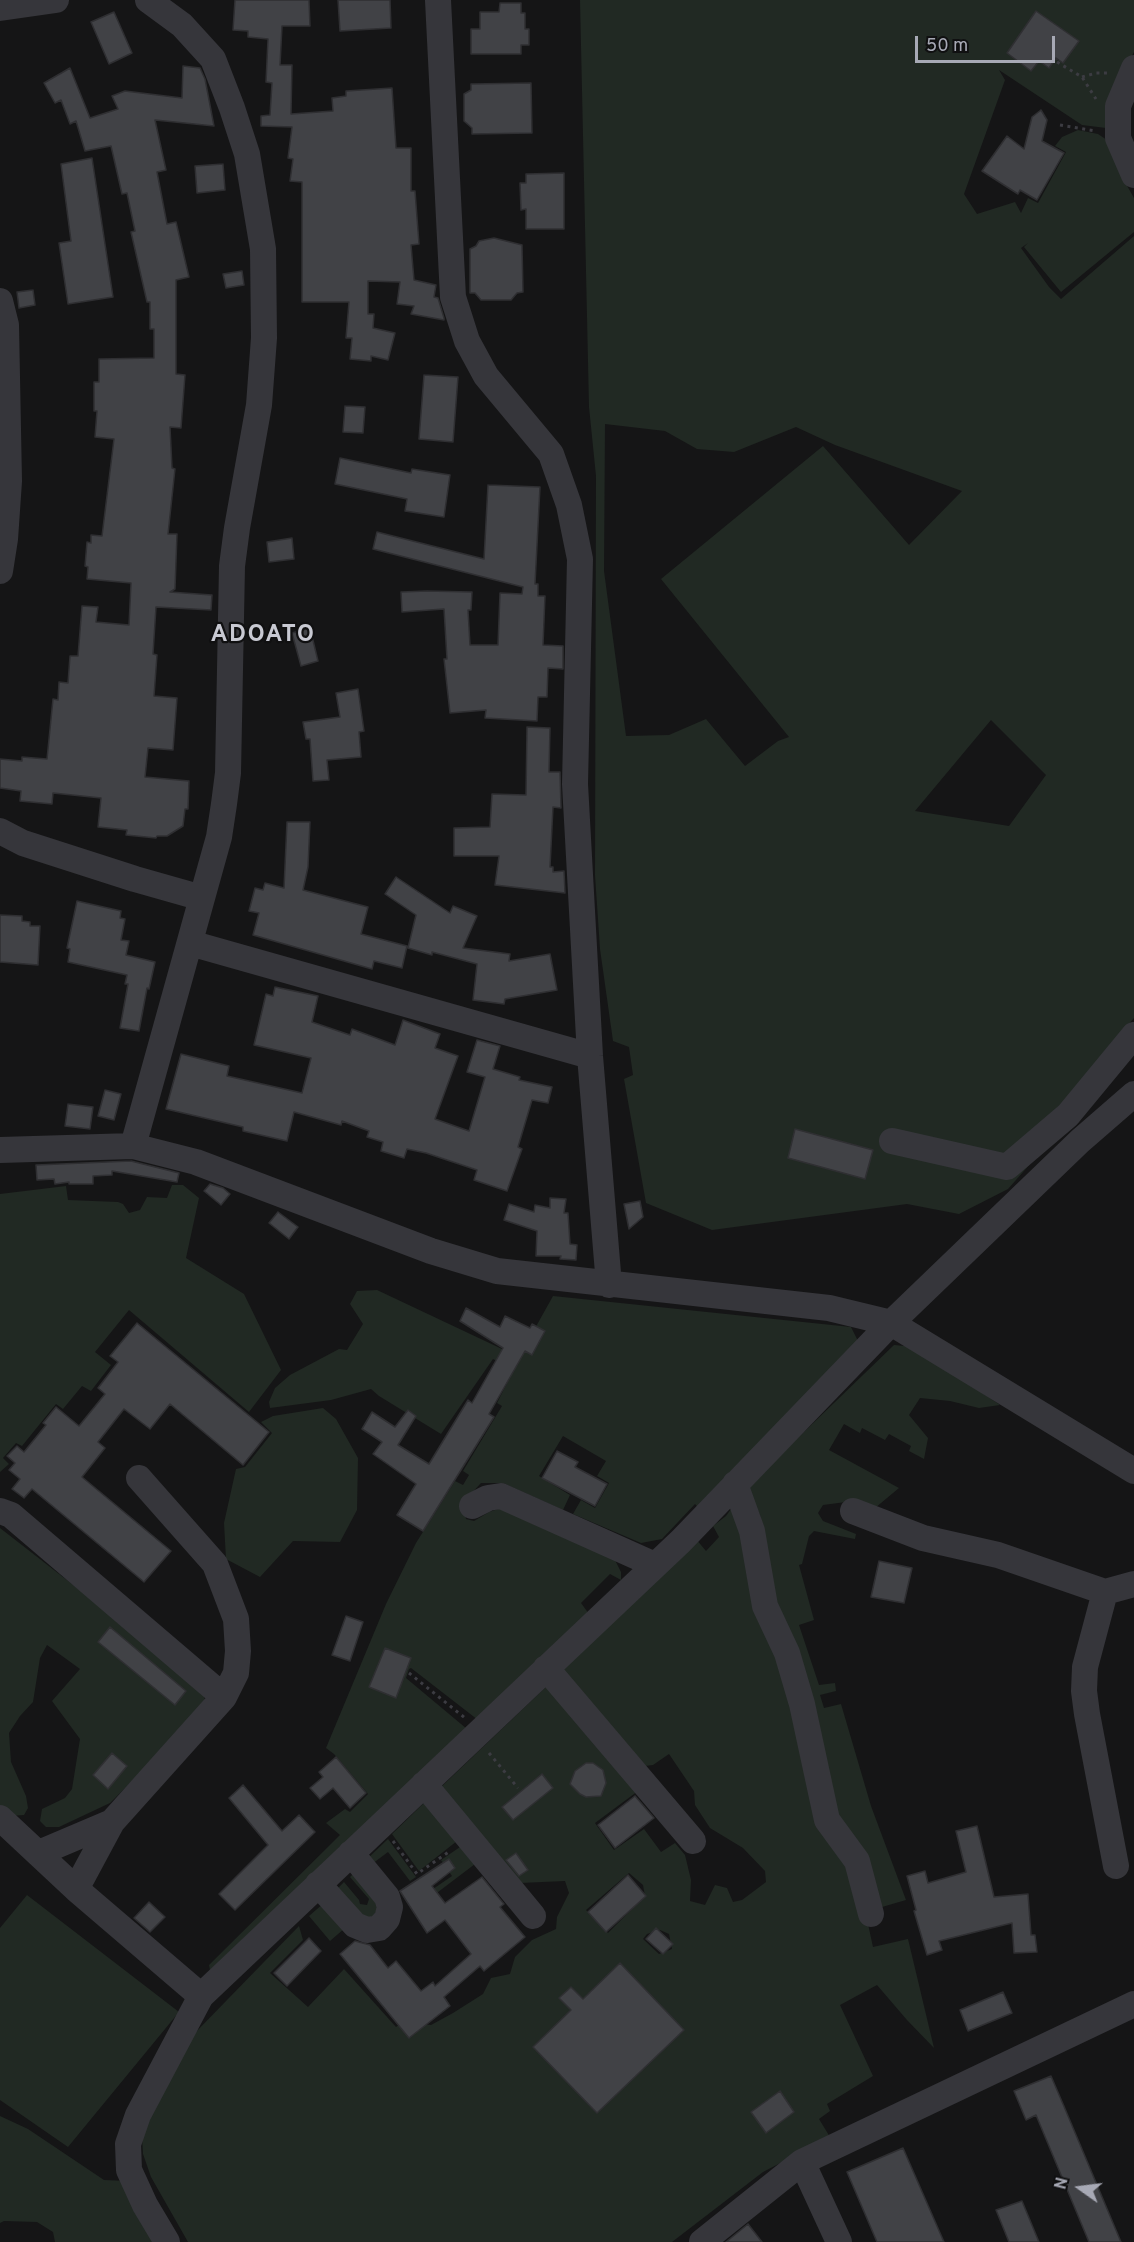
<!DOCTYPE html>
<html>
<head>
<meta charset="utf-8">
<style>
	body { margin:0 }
	#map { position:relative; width:1134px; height:2242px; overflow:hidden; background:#151516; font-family:Overpass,sans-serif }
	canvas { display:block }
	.north { position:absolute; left:1050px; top:2158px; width:60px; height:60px; -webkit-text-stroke:4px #101011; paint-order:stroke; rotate:284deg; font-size:16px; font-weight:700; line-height:24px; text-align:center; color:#a7a9b5 }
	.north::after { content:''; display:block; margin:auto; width:21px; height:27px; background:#a7a9b5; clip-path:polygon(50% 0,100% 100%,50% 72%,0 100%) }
	.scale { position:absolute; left:915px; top:36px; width:140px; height:27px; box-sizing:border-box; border:3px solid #a7a9b5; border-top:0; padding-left:8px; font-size:18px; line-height:21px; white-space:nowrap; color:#a7a9b5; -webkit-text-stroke:4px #101011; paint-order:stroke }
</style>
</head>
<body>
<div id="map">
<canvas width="1134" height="2242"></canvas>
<div class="north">N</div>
<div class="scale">50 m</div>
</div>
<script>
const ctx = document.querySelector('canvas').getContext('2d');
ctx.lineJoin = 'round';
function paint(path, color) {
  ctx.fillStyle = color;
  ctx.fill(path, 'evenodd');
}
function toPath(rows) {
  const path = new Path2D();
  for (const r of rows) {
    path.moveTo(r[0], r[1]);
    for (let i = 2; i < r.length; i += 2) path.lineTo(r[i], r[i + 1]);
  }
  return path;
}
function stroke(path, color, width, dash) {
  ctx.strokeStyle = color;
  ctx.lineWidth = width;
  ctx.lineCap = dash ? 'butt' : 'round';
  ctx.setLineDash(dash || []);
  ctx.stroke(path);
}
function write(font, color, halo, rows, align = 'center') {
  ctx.font = font + ' Overpass,sans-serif';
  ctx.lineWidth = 4.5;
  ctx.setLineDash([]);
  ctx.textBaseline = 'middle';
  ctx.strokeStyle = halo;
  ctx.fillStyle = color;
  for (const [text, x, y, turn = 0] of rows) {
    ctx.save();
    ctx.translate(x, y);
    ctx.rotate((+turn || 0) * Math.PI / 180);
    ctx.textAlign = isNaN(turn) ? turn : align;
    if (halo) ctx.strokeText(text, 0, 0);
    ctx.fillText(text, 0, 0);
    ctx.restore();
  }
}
paint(toPath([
	[580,0,1134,0,1134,52,1118,83,1106,128,1082,125,999,70,1005,80,964,194,977,214,1015,202,1021,213,1028,198,1038,203,1066,152,1055,146,1062,137,1078,130,1098,134,1110,142,1121,175,1134,198,1134,232,1061,292,1024,247,1028,243,1021,248,1049,287,1061,299,1134,236,1134,1018,1125,1028,1127,1054,1008,1189,959,1214,907,1204,712,1230,646,1203,624,1079,633,1075,629,1047,613,1041,600,949,595,875,596,476,589,407],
	[605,424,665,431,697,449,734,452,796,427,835,445,962,491,909,545,823,446,661,579,789,737,778,741,745,766,706,719,669,735,626,736,604,571],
	[991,720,1046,775,1009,826,915,811],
	[172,1185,183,1185,199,1198,186,1258,244,1294,281,1370,249,1412,129,1310,95,1352,111,1365,91,1391,82,1386,63,1409,56,1404,22,1446,16,1443,3,1458,9,1464,0,1472,0,1194,66,1186,68,1200,118,1202,123,1204,129,1213,140,1210,147,1197,167,1198],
	[377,1290,519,1357,553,1296,851,1327,858,1341,698,1507,695,1504,662,1539,641,1543,573,1514,581,1500,595,1508,609,1483,597,1476,606,1461,563,1436,539,1476,570,1495,563,1510,503,1483,481,1483,469,1496,464,1509,466,1519,474,1521,489,1512,501,1508,615,1560,621,1572,621,1580,610,1574,581,1603,589,1614,478,1720,411,1668,409,1669,406,1678,467,1729,210,1970,209,1965,340,1835,326,1823,345,1809,350,1812,368,1794,334,1754,326,1748,386,1604,416,1543,455,1481,463,1485,469,1475,463,1471,502,1406,497,1403,514,1369,493,1359,441,1434,379,1396,371,1389,331,1400,270,1408,269,1402,275,1388,290,1375,339,1349,347,1350,363,1324,350,1304,357,1291],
	[894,1345,915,1347,1000,1405,979,1408,950,1401,920,1398,909,1415,928,1438,924,1459,909,1451,911,1446,889,1434,885,1440,862,1428,860,1433,844,1424,829,1450,899,1488,875,1508,846,1502,823,1505,818,1513,823,1521,856,1534,855,1539,814,1531,809,1536,802,1564,799,1565,814,1620,799,1625,819,1685,835,1683,836,1691,820,1695,824,1708,841,1704,871,1806,906,1900,882,1907,843,1832,770,1601,760,1515,746,1488],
	[323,1408,336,1419,358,1458,357,1510,340,1542,293,1541,260,1577,226,1559,224,1523,236,1469,245,1467,272,1433,261,1422,273,1416],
	[734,1505,810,1747,855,1864,873,1947,908,1939,934,2048,907,2020,877,1985,840,2005,873,2076,827,2104,830,2111,819,2119,830,2137,763,2172,672,2242,188,2242,151,2177,143,2154,142,2137,149,2116,191,2037,299,1926,303,1940,270,1973,308,2007,344,1969,396,2027,414,2014,423,2024,431,2025,453,2013,483,1994,491,1978,510,1974,515,1957,532,1940,556,1929,557,1917,569,1893,565,1881,520,1883,440,1788,550,1683,638,1791,595,1823,614,1850,644,1829,661,1852,675,1843,685,1855,691,1880,690,1901,705,1905,715,1885,727,1888,733,1902,742,1900,766,1882,765,1871,743,1848,710,1828,695,1805,694,1791,669,1754,653,1765,637,1767,561,1670,696,1539,706,1551,719,1537,713,1526,726,1516],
	[629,1873,643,1885,645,1896,608,1933,586,1910],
	[660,1930,669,1934,672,1949,659,1954,643,1939,647,1934],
	[0,1528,185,1672,203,1689,206,1708,110,1803,59,1827,46,1827,40,1821,42,1809,65,1798,72,1789,80,1739,52,1701,80,1669,47,1645,40,1658,33,1702,20,1716,9,1733,11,1762,26,1796,28,1808,24,1815,10,1816,0,1810],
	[427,1800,457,1841,419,1871,392,1834],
	[388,1839,416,1877,410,1881,388,1852,372,1864,367,1859],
	[460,1847,475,1864,421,1905,417,1900,452,1876,441,1860],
	[356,1871,379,1907,373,1916,368,1918,362,1916,338,1888,344,1882,359,1900,360,1904,367,1905,369,1899,350,1877],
	[27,1895,179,2012,68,2147,0,2100,0,1928],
	[324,1903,345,1928,330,1941,309,1916],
	[0,2116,28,2129,104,2180,127,2181,158,2242,55,2242,53,2232,37,2222,4,2221,0,2223]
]), '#212923');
const building = toPath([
	[235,0,309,0,310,26,282,26,280,65,292,65,291,114,333,111,332,98,346,96,346,91,392,88,396,148,411,148,411,191,415,191,419,244,411,245,414,280,436,285,434,297,438,298,444,318,444,320,411,314,414,306,397,304,400,282,368,281,368,314,374,314,373,328,395,333,388,360,371,356,371,361,350,359,352,338,346,338,349,302,302,302,302,182,290,181,293,159,288,158,292,127,261,126,261,116,270,115,272,83,266,82,268,39,248,37,248,31,233,30,235,0],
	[338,0,390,0,391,28,340,31,338,0],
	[500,3,521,3,521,13,525,13,525,29,529,29,529,45,521,45,521,54,471,54,471,29,480,29,480,12,499,12,500,3],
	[1036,11,1079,41,1063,63,1056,58,1049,68,1039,61,1031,71,1007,53,1036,11],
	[114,12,132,53,109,64,91,22,114,12],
	[183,66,200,68,205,79,214,126,155,120,166,170,157,172,167,224,176,222,189,277,176,280,176,374,185,375,181,428,170,427,172,468,175,469,168,534,177,534,175,589,170,592,212,595,211,610,156,607,153,654,157,655,154,696,177,698,173,750,148,748,145,777,189,781,188,809,185,809,183,826,167,836,157,836,156,838,126,835,127,830,98,827,101,798,53,793,52,804,20,801,21,791,0,788,0,759,22,761,22,757,47,759,53,699,58,700,59,682,68,683,70,656,78,656,82,606,98,607,96,622,129,625,131,583,87,579,88,567,85,566,87,542,91,543,91,535,102,536,114,439,95,437,97,411,94,411,94,382,99,382,99,359,154,358,154,329,150,329,150,302,147,302,131,232,135,231,127,193,122,194,111,146,85,151,76,121,70,124,61,100,55,103,44,83,70,68,90,118,118,109,112,96,125,91,182,98,183,66],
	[531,83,532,133,472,134,472,128,464,121,464,94,471,90,471,84,531,83],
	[1041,110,1047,120,1042,141,1064,153,1037,200,1020,190,1018,194,982,171,1007,136,1024,149,1032,117,1041,110],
	[92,158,113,297,68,304,59,243,71,241,61,164,92,158],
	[223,164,225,190,197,193,195,166,223,164],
	[564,173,564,229,526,229,526,209,521,210,520,183,526,183,526,174,564,173],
	[494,238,522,245,523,292,517,293,511,300,481,300,475,293,470,293,470,249,476,246,479,241,494,238],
	[242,271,244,285,226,288,223,274,242,271],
	[33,290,35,305,19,308,17,292,33,290],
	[424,375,458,377,453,442,419,439,424,375],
	[345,406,365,407,363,433,343,432,345,406],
	[340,458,411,473,412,469,450,475,444,517,405,511,407,499,335,484,340,458],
	[488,485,540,487,535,584,538,584,538,596,545,596,543,645,563,646,563,669,548,668,547,697,538,697,537,721,485,718,486,710,450,713,444,659,447,659,444,609,402,612,401,592,427,591,472,592,471,610,468,610,470,645,498,645,500,593,522,594,523,587,373,549,377,532,484,559,488,485],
	[292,538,294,559,269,562,267,542,292,538],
	[310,628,318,661,301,666,292,633,310,628],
	[358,689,364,731,359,732,361,757,327,760,329,780,313,781,310,739,306,739,303,722,340,717,336,693,358,689],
	[527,727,550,728,549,772,560,772,561,808,553,807,550,867,553,867,553,872,564,871,565,893,495,885,499,856,454,856,454,828,490,827,492,794,526,795,527,727],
	[287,822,310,822,308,867,303,890,368,907,361,934,407,946,402,968,374,961,372,969,253,935,259,913,249,911,255,888,263,890,265,883,284,888,287,822],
	[396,877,450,913,453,906,477,916,463,948,510,954,509,961,550,954,557,990,505,999,504,1004,473,1000,477,964,432,952,432,955,408,948,416,915,385,894,396,877],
	[77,901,121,911,120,918,125,919,121,940,129,941,126,955,155,962,149,989,147,988,139,1031,120,1028,128,984,125,984,127,975,68,962,70,949,67,948,77,901],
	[0,915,22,916,22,921,30,922,30,926,40,926,38,965,0,962,0,915],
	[275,987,318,996,312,1022,350,1035,352,1029,395,1045,403,1020,440,1034,435,1048,458,1056,435,1119,469,1131,485,1077,467,1072,477,1040,500,1046,493,1069,520,1077,519,1080,552,1087,548,1103,532,1100,518,1147,522,1149,507,1191,474,1180,477,1170,426,1153,407,1149,404,1158,381,1151,383,1142,367,1137,369,1131,342,1121,341,1125,294,1112,287,1141,243,1131,243,1127,166,1109,181,1054,229,1066,227,1076,302,1093,311,1058,254,1045,266,994,273,996,275,987],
	[105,1090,121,1094,114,1120,98,1116,105,1090],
	[68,1104,93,1107,90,1129,65,1126,68,1104],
	[795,1129,873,1150,865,1179,788,1158,795,1129],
	[131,1161,179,1173,177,1182,112,1171,112,1175,93,1176,93,1184,69,1184,69,1182,55,1184,54,1179,37,1180,36,1165,131,1161],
	[210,1184,223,1188,230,1194,221,1205,204,1191,210,1184],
	[550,1198,566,1199,564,1213,568,1213,570,1244,577,1245,576,1260,560,1259,561,1256,536,1256,537,1231,504,1220,509,1204,534,1212,535,1205,550,1208,550,1198],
	[640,1201,643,1217,629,1229,624,1204,640,1201],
	[278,1212,298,1227,289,1239,269,1223,278,1212],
	[466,1308,500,1327,505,1316,530,1328,532,1324,545,1331,532,1355,525,1351,489,1414,494,1417,423,1531,397,1515,416,1484,373,1454,382,1442,362,1429,372,1412,395,1427,408,1410,416,1416,398,1445,429,1464,468,1400,472,1403,503,1348,460,1321,466,1308],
	[137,1323,269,1432,243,1465,170,1404,150,1429,124,1409,98,1442,105,1448,82,1477,171,1551,144,1582,32,1489,24,1498,12,1489,20,1479,9,1470,15,1463,7,1456,17,1446,24,1452,46,1425,43,1423,56,1407,79,1426,105,1394,98,1388,118,1362,110,1356,137,1323],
	[557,1451,578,1462,575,1467,607,1484,595,1506,542,1478,557,1451],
	[879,1561,912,1568,904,1603,871,1597,879,1561],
	[346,1616,363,1622,350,1661,332,1655,346,1616],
	[110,1627,186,1691,175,1705,98,1642,110,1627],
	[385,1648,411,1658,396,1698,369,1687,385,1648],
	[112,1753,127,1766,108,1789,93,1775,112,1753],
	[336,1757,366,1793,350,1808,333,1788,320,1799,310,1788,323,1777,319,1772,336,1757],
	[586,1763,593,1763,603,1770,606,1783,601,1796,586,1797,580,1794,570,1784,575,1771,586,1763],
	[542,1774,553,1788,513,1820,502,1807,542,1774],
	[243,1785,282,1831,299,1815,315,1832,235,1910,219,1894,268,1845,229,1798,243,1785],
	[635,1796,654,1818,615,1848,598,1825,635,1796],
	[977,1826,994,1897,1028,1894,1031,1935,1035,1935,1037,1952,1014,1953,1012,1923,939,1941,942,1950,927,1955,914,1911,916,1910,907,1876,925,1871,928,1883,966,1872,956,1831,977,1826],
	[516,1853,528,1870,519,1876,506,1860,516,1853],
	[449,1859,455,1868,432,1886,445,1903,482,1877,504,1904,500,1907,525,1937,484,1971,480,1966,444,1997,450,2006,409,2038,340,1954,355,1941,370,1945,388,1968,396,1961,421,1991,433,1982,435,1986,471,1954,445,1920,427,1933,400,1891,449,1859],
	[628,1875,646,1896,606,1932,588,1912,628,1875],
	[149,1902,165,1917,150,1932,134,1918,149,1902],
	[656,1928,673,1944,663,1954,646,1939,656,1928],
	[309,1938,321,1951,287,1986,274,1973,309,1938],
	[620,1963,684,2030,597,2113,533,2047,571,2010,559,1998,571,1987,583,1999,620,1963],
	[1003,1992,1012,2013,968,2031,960,2010,1003,1992],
	[1051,2076,1063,2104,1121,2242,1089,2242,1036,2115,1026,2120,1014,2091,1051,2076],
	[780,2091,794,2112,766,2133,751,2112,780,2091],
	[903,2148,944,2242,877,2242,847,2172,903,2148],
	[1022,2201,1039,2242,1009,2242,996,2210,1022,2201],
	[748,2224,762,2242,726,2242,748,2224]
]);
paint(building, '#414246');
stroke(building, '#2f2f32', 1.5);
stroke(toPath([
	[1057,62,1082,77,1096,99],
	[1082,77,1096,73,1109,73],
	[1060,125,1096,131],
	[409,1673,465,1718],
	[489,1753,518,1788],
	[393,1841,417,1874,450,1851]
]), '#3c3c42', 3, [3, 4.5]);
stroke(toPath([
	[438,0,453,297,467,341,486,376,551,454,569,505,580,559,575,784,590,1056,609,1285],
	[0,8,56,0],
	[1134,68,1118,106,1118,138,1134,175],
	[0,301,6,325,9,481,5,539,0,571],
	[0,831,23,843,135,879,202,898],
	[190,943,590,1056],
	[892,1141,1007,1167,1068,1115,1134,1035],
	[133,1146,202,898,219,837,224,804,228,773,232,566,237,528,259,405,264,338,263,249,247,154,232,108,213,59,182,25,148,0],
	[0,1150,133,1146,196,1162,431,1251,497,1271,829,1308,891,1323,1134,1471],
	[735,1484,752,1531,765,1606,787,1653,802,1704,827,1820,857,1861,871,1914],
	[472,1506,488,1498,501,1496,655,1565],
	[0,1511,11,1515,224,1697],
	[853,1511,923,1538,998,1555,1105,1592],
	[546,1668,693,1841],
	[424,1784,533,1916],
	[0,1818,76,1889,201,1996],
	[39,1853,112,1822],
	[1116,1866,1087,1714,1084,1691,1085,1667,1105,1592,1134,1584],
	[318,1884,355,1925,367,1930,379,1928,387,1919,390,1907,387,1897,351,1853],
	[76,1889,112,1822,224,1697,236,1673,238,1651,236,1619,215,1564,139,1478],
	[802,2162,839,2242],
	[167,2242,145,2205,129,2170,128,2144,138,2115,201,1996,681,1541,891,1323,1080,1141,1134,1094],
	[702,2242,802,2162,1134,2004]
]), '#36363b', 26);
ctx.letterSpacing = '1.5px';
write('bold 24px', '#c8c9d2', '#101011', [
	["ADOATO",263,636]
]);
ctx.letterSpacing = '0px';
</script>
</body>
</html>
